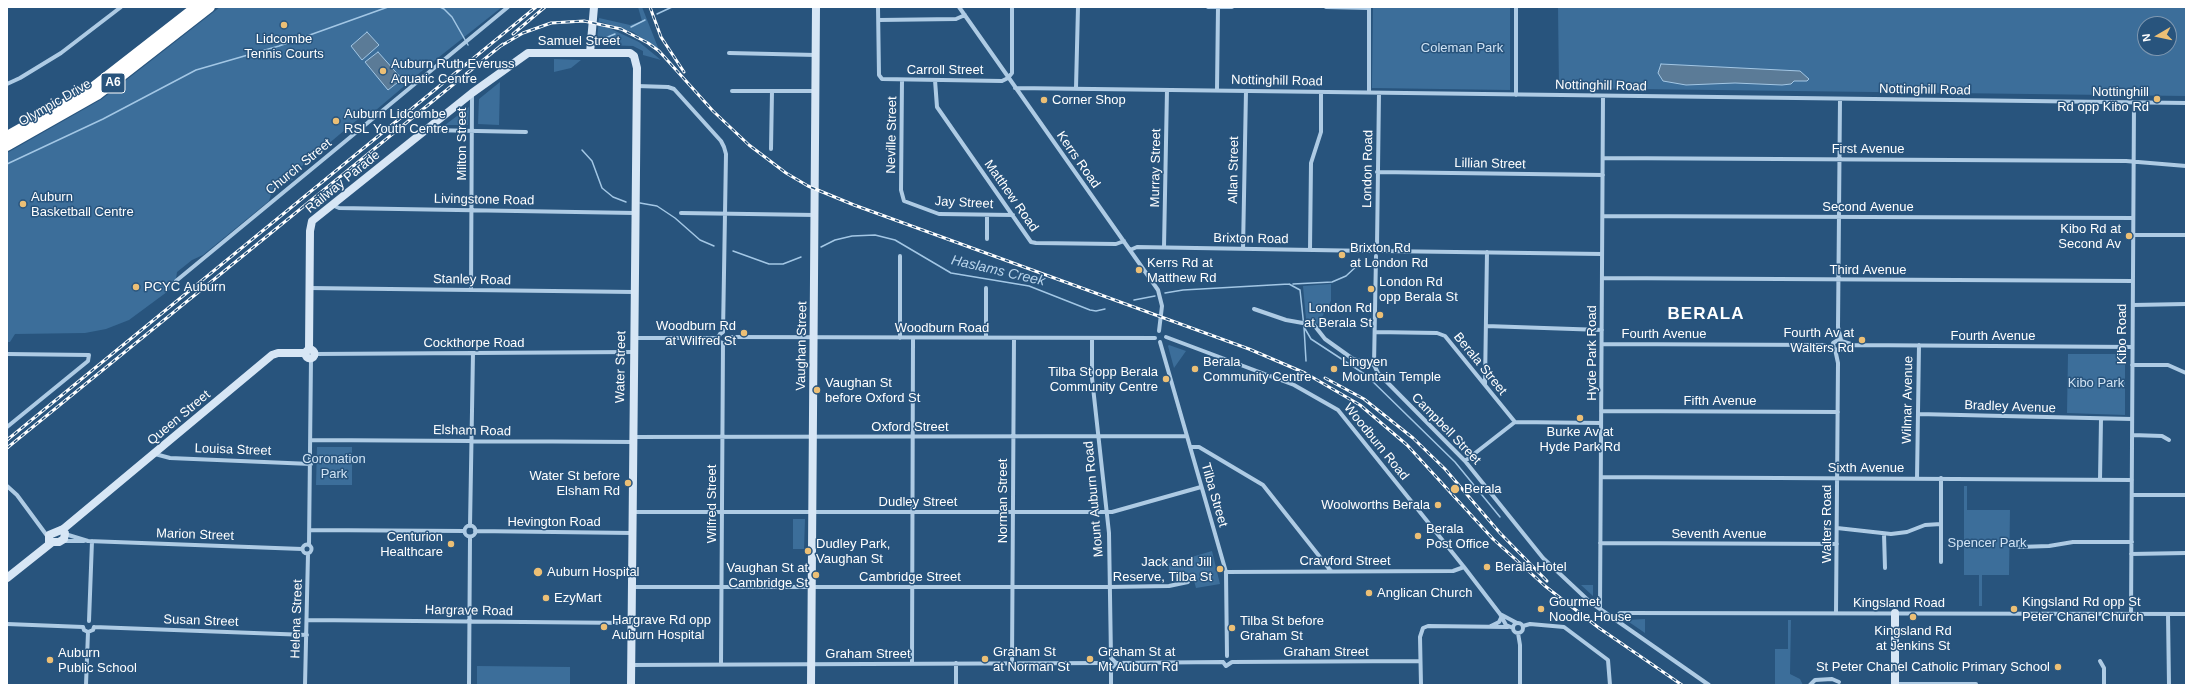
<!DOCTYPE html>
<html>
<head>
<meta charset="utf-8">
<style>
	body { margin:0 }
	#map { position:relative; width:2193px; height:692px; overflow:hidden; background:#28547d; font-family:Helvetica,sans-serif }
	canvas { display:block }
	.frame { position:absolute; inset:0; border:8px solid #fff; pointer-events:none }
	.north { position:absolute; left:2137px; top:16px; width:40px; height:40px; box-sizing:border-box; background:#28547d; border:1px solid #7e98b1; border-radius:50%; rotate:261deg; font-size:11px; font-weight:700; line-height:16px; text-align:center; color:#fff }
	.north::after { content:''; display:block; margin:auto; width:14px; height:18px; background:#ecbf75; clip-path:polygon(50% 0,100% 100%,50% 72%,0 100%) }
</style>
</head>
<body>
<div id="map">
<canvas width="2193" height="692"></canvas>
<div class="frame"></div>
<div class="north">N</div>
</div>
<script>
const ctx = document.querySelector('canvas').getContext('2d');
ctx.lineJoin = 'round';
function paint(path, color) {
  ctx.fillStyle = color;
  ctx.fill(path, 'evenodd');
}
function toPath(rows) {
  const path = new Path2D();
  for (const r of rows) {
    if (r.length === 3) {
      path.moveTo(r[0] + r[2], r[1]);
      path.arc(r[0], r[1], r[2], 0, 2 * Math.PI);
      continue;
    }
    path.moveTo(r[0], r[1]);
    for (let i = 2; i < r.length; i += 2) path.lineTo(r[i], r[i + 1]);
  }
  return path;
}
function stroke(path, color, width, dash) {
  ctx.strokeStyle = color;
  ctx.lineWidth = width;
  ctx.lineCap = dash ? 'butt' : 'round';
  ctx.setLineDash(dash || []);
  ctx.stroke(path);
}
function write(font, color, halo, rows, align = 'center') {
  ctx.font = font + ' Helvetica,sans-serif';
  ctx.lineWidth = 3;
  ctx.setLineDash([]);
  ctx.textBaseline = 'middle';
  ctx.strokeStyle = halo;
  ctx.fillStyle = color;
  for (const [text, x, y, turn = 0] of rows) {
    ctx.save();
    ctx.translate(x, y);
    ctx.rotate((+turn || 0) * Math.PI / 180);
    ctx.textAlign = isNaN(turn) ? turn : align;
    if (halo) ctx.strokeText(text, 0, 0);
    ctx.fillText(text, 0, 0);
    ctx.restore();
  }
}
paint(toPath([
	[220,7,502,7,429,65,369,116,366,113,352,124,290,176,293,180,282,182,273,188,269,201,203,255,192,260,177,272,175,286,129,320,106,329,85,333,15,334,10,342,7,342,7,153,102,99],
	[638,7,642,7,659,50,633,32,601,22,600,26,609,28,639,42,661,60,643,55,643,51,633,46,604,45,597,40,599,18,630,25,642,21],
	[1373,7,1510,7,1510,90,1372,88],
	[1558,7,2186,7,2186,96,1559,88],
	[2145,24,2169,24,2169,48,2145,48],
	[554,59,581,60,571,68,554,72],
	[500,82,499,125,478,124,479,99],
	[469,107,468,125,445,125],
	[1331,284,1331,301,1318,324,1306,319,1303,286],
	[1169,345,1186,351,1174,368,1168,346],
	[2068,354,2125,354,2125,415,2067,413],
	[317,447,352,447,352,485,316,485],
	[1964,486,1967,486,1967,510,2010,510,2009,575,1982,575,1982,606,1979,606,1979,575,1964,575],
	[793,519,805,519,804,549,793,549],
	[1212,551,1220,584,1196,588,1192,573,1171,579,1168,564],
	[1581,585,1593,585,1593,596],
	[1645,619,1645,633,1626,620],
	[1788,620,1791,620,1790,674,1800,679,1803,685,1775,685,1775,649,1788,649],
	[477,666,570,667,570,685,477,685]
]), '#3c6e9a');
const water = toPath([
	[367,32,379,45,362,60,351,46,367,32],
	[378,52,402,79,388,90,365,62,378,52],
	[1661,64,1800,71,1809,79,1807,81,1794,81,1791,84,1782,85,1735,83,1686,85,1663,81,1658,73,1661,64]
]);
paint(water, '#5b7b97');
stroke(water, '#a3c7e5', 1);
stroke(toPath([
	[440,7,444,9,452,17,468,45],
	[657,14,672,7],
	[631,27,645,20],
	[598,41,615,34],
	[582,150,592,161,602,188,613,197,626,202],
	[7,164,103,119,196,70,279,46,388,7],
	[640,203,657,206,675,218,700,240,714,246],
	[821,247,835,240,852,236,875,235,895,240,951,273,1029,286,1090,310,1096,311,1105,309],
	[733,251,769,264,783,264,801,257],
	[1289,284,1300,290,1304,327,1311,339,1366,375,1455,462,1500,517],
	[1293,284,1332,282,1346,276,1360,263],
	[1165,293,1183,290,1289,284],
	[1134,300,1155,296],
	[1304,327,1306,361]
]), '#a3c7e5', 1.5);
stroke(toPath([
	[878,7,879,75,882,79,1002,81,1008,78,1012,73,1012,7],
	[959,7,1158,290,1162,306,1159,331],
	[1208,7,1232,7],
	[1326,7,1369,8],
	[1516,7,1516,95],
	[879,20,956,19,965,15],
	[729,53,816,55],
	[902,80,901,190,904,201,939,214,1013,215],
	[935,80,937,107,1031,242,1036,243,1116,244,1124,241],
	[7,84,20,78,61,53,121,7],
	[637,86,668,87,674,89,721,141,724,147,726,154,723,332],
	[1015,88,2186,103],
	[1076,88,1078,7],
	[1217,90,1218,7],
	[732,91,816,91],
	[1369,93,1369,7],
	[1840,99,1838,327,1841,340],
	[428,130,526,132],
	[771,149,772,91],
	[1603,158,2126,161,2186,166],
	[1377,172,1603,175],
	[332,205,339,208,635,213],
	[681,213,815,215],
	[1603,216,2133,218],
	[2133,235,2186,235],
	[987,239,987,215],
	[1377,246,1379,93],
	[1164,247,1167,90],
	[1243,249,1246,91],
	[1130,250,1137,247,1372,251],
	[1310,250,1311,163,1321,132,1321,92],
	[1382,251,1602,254],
	[1376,256,1374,365,1378,373,1465,461,1543,558,1590,602,1709,685],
	[1602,278,2133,281],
	[176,281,508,7],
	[309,288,634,292],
	[986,288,986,338],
	[471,290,472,93],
	[2133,305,2186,304],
	[1254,309,1286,320,1314,325,1325,339,1353,359,1374,365],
	[1486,326,1602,330],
	[1375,332,1437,333,1445,336,1515,422],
	[729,337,1155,338],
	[1166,337,1294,385,1338,410,1464,567,1500,614,1506,625,1513,628],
	[634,338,718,338],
	[900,338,900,256],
	[1092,338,1092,378,1109,533,1111,658],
	[1842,341,1844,345,1842,349,1838,351,1834,348,1833,343,1838,340,1854,345],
	[1160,342,1226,572,1227,656],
	[723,343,719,342,718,338,720,334,723,332],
	[1602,344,1822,345,1834,348],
	[1843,348,1854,345,2132,347],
	[1835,349,1838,363,1836,613],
	[7,354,89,355,88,361,7,427],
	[315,354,633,352],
	[2132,365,2168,365,2186,373],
	[1485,384,1487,252],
	[1601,411,1838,412],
	[1918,414,2132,419],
	[2132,435,2162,436,2169,440],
	[633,437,1186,436],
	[311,440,633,442],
	[1190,447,1199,447,1263,485,1331,571],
	[155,454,170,458,311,464],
	[1465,461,1515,422,1601,423],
	[1601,477,2132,480],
	[1941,478,1941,562],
	[1917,479,1919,345],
	[2100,480,2101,419],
	[7,486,17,495,48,537],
	[2132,495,2186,495],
	[632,512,1112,512,1201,487],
	[470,531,5.5],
	[470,526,473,353],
	[1837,528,1891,534,1907,532,1925,525,1941,524],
	[310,530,464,531],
	[475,531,632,533],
	[65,534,88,541,302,549],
	[1884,534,1885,568],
	[62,541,84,541],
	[1600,543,1837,544],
	[307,549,4.5],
	[309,545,311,358],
	[2019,547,2049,546,2073,542,2132,542],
	[2131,554,2186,553],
	[1226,572,1453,571,1464,567],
	[631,587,1110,587,1169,586,1188,582],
	[1600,609,1603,96],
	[1500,614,1517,623],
	[2131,614,2134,103],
	[2168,614,2169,685],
	[1614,619,1620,613,1625,613,2186,614],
	[307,620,631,623],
	[89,621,92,541],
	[1518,628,5],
	[7,624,83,627],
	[1491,626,1499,622,1501,618],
	[1523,626,1530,624,1564,627,1608,660,1610,685],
	[83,627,84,630,88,632,93,630,94,627],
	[94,627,307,635],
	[1518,633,1520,645,1520,685],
	[1111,658,1116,663,1111,669],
	[2100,661,2104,668,2104,685],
	[1223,662,1226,666,1232,662],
	[1232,662,1420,661],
	[956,663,956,685],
	[1012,663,1014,338],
	[1116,663,1223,662],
	[912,664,913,338],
	[630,665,1105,663],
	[721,665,723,343],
	[1111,669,1111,685],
	[1895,684,1976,684],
	[86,685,88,632],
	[305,685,308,554],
	[469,685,470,537],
	[1421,685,1420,637,1423,628,1428,626,1508,627],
	[1810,685,1815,680,1832,679,1839,682]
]), '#aecbe4', 4);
stroke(toPath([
	[590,53,594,7],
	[309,349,310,231,312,221,472,93,528,53,630,53,634,56,637,68,631,685],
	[310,354,4.5],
	[61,530,65,533,64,539,59,542,49,542,49,535,61,530],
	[62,530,272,355,278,353,306,353],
	[7,578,51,543],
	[1895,613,1895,685],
	[811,685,816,7]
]), '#d7e6f5', 8);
stroke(toPath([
	[7,136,92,88,196,7],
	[7,146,97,95,210,7]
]), '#fff', 10);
const rail = toPath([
	[650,7,661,37,684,72],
	[513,34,545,7],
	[499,47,523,33,551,23,584,21,621,29,648,43,659,51,713,111,749,145,786,173,808,186,854,205,1249,349,1305,373,1360,405,1407,445,1493,539,1545,586,1599,628,1682,685],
	[1325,378,1364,399,1413,438,1445,469,1500,533,1547,581],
	[7,440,536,7],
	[7,448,503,44]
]);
stroke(rail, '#fff', 3);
stroke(rail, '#28547d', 1.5, [4.5]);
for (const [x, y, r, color] of [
	[284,25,4,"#ecbf75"],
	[383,71,4,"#ecbf75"],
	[2157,99,4,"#ecbf75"],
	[1044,100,4,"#ecbf75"],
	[336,121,4,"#ecbf75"],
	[23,204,4,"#ecbf75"],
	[2129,236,4,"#ecbf75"],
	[1342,255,4,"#ecbf75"],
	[1139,270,4,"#ecbf75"],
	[136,287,4,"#ecbf75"],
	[1371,289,4,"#ecbf75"],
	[1380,315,4,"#ecbf75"],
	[744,333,4,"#ecbf75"],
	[1862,340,4,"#ecbf75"],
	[1195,369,4,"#ecbf75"],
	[1334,369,4,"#ecbf75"],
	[1166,379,4,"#ecbf75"],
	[817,390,4,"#ecbf75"],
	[1580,418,4,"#ecbf75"],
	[628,483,4,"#ecbf75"],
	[1455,489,5,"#ecbf75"],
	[1438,505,4,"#ecbf75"],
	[1418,536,4,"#ecbf75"],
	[451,544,4,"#ecbf75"],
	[808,551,4,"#ecbf75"],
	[1487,567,4,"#ecbf75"],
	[1220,569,4,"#ecbf75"],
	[538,572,5,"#ecbf75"],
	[816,575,4,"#ecbf75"],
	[1369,593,4,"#ecbf75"],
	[546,598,4,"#ecbf75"],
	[1541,609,4,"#ecbf75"],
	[2014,609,4,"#ecbf75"],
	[1913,617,4,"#ecbf75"],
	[604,627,4,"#ecbf75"],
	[1232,628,4,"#ecbf75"],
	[985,659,4,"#ecbf75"],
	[1090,659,4,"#ecbf75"],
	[50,660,4,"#ecbf75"],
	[2058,667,4,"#ecbf75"]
]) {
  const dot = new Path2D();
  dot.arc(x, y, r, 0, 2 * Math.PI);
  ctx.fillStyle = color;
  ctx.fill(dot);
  stroke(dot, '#28547d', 1.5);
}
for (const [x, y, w] of [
	[113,83,24]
]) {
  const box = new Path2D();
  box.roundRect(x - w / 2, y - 10, w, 20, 3);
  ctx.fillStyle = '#28547d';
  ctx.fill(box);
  stroke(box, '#fff', 1);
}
write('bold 12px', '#fff', null, [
	["A6",113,83]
]);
write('13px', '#fff', '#28547d', [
	["Lidcombe",284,39,"center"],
	["Tennis Courts",284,54,"center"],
	["Auburn Ruth Everuss",391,64],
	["Aquatic Centre",391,79],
	["Nottinghill",2149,92,"right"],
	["Rd opp Kibo Rd",2149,107,"right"],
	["Corner Shop",1052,100],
	["Auburn Lidcombe",344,114],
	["RSL Youth Centre",344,129],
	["Auburn",31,197],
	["Basketball Centre",31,212],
	["Kibo Rd at",2121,229,"right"],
	["Second Av",2121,244,"right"],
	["Brixton Rd",1350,248],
	["at London Rd",1350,263],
	["Kerrs Rd at",1147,263],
	["Matthew Rd",1147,278],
	["London Rd",1379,282],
	["opp Berala St",1379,297],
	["PCYC Auburn",144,287],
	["London Rd",1372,308,"right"],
	["at Berala St",1372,323,"right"],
	["Woodburn Rd",736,326,"right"],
	["at Wilfred St",736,341,"right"],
	["Fourth Av at",1854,333,"right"],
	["Walters Rd",1854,348,"right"],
	["Berala",1203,362],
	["Community Centre",1203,377],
	["Lingyen",1342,362],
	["Mountain Temple",1342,377],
	["Tilba St opp Berala",1158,372,"right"],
	["Community Centre",1158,387,"right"],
	["Vaughan St",825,383],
	["before Oxford St",825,398],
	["Burke Av at",1580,432,"center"],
	["Hyde Park Rd",1580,447,"center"],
	["Water St before",620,476,"right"],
	["Elsham Rd",620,491,"right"],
	["Berala",1464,489],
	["Woolworths Berala",1430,505,"right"],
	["Berala",1426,529],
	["Post Office",1426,544],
	["Centurion",443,537,"right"],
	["Healthcare",443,552,"right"],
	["Dudley Park,",816,544],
	["Vaughan St",816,559],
	["Jack and Jill",1212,562,"right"],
	["Reserve, Tilba St",1212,577,"right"],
	["Berala Hotel",1495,567],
	["Vaughan St at",808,568,"right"],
	["Cambridge St",808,583,"right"],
	["Auburn Hospital",547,572],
	["Anglican Church",1377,593],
	["EzyMart",554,598],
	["Gourmet",1549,602],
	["Noodle House",1549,617],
	["Kingsland Rd opp St",2022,602],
	["Peter Chanel Church",2022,617],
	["Hargrave Rd opp",612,620],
	["Auburn Hospital",612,635],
	["Tilba St before",1240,621],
	["Graham St",1240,636],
	["Kingsland Rd",1913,631,"center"],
	["at Jenkins St",1913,646,"center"],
	["Graham St",993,652],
	["at Norman St",993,667],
	["Graham St at",1098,652],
	["Mt Auburn Rd",1098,667],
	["Auburn",58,653],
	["Public School",58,668],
	["St Peter Chanel Catholic Primary School",2050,667,"right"]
], 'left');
write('13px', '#fff', '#28547d', [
	["Samuel Street",579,41],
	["Carroll Street",945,70],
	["Nottinghill Road",1277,81,1],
	["Nottinghill Road",1601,86,1],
	["Nottinghill Road",1925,90,1],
	["Olympic Drive",55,103,-30],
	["Neville Street",892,135,-89],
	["Milton Street",462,144,-90],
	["First Avenue",1868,149],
	["Kerrs Road",1078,160,55],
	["Lillian Street",1490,164,1],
	["Church Street",299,167,-39],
	["Murray Street",1156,168,-89],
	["London Road",1368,169,-89],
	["Allan Street",1234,170,-89],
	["Railway Parade",343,182,-39],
	["Matthew Road",1011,196,55],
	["Livingstone Road",484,200,1],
	["Jay Street",964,203,3],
	["Second Avenue",1868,207],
	["Brixton Road",1251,239,1],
	["Third Avenue",1868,270],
	["Stanley Road",472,280,1],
	["Woodburn Road",942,328],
	["Fourth Avenue",1664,334],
	["Kibo Road",2122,334,-90],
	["Fourth Avenue",1993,336],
	["Cockthorpe Road",474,343],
	["Vaughan Street",802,346,-89],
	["Hyde Park Road",1592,353,-90],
	["Berala Street",1480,364,51],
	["Water Street",621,367,-89],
	["Wilmar Avenue",1908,400,-89],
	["Fifth Avenue",1720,401],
	["Bradley Avenue",2010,407,2],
	["Queen Street",179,418,-40],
	["Oxford Street",910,427],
	["Campbell Street",1446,429,46],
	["Elsham Road",472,431,1],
	["Woodburn Road",1376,442,51],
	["Louisa Street",233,450,2],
	["Sixth Avenue",1866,468],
	["Tilba Street",1214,495,74],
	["Mount Auburn Road",1094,499,-95],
	["Norman Street",1003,501,-90],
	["Dudley Street",918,502],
	["Wilfred Street",712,504,-90],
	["Hevington Road",554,522],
	["Walters Road",1827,524,-90],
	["Seventh Avenue",1719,534],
	["Marion Street",195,535,2],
	["Crawford Street",1345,561],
	["Cambridge Street",910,577],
	["Kingsland Road",1899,603],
	["Hargrave Road",469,611,1],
	["Helena Street",297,619,-88],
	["Susan Street",201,621,2],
	["Graham Street",1326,652],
	["Graham Street",868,654]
]);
write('13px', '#d0e3f4', '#28547d', [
	["Coleman Park",1462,48],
	["Kibo Park",2096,383],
	["Coronation",334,459],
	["Park",334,474],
	["Spencer Park",1987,543]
]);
write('italic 14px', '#b9d5ec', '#28547d', [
	["Haslams Creek",998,271,13]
]);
ctx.letterSpacing = '1px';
write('bold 17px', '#fff', '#28547d', [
	["BERALA",1706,314]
]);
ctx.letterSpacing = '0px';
</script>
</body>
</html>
